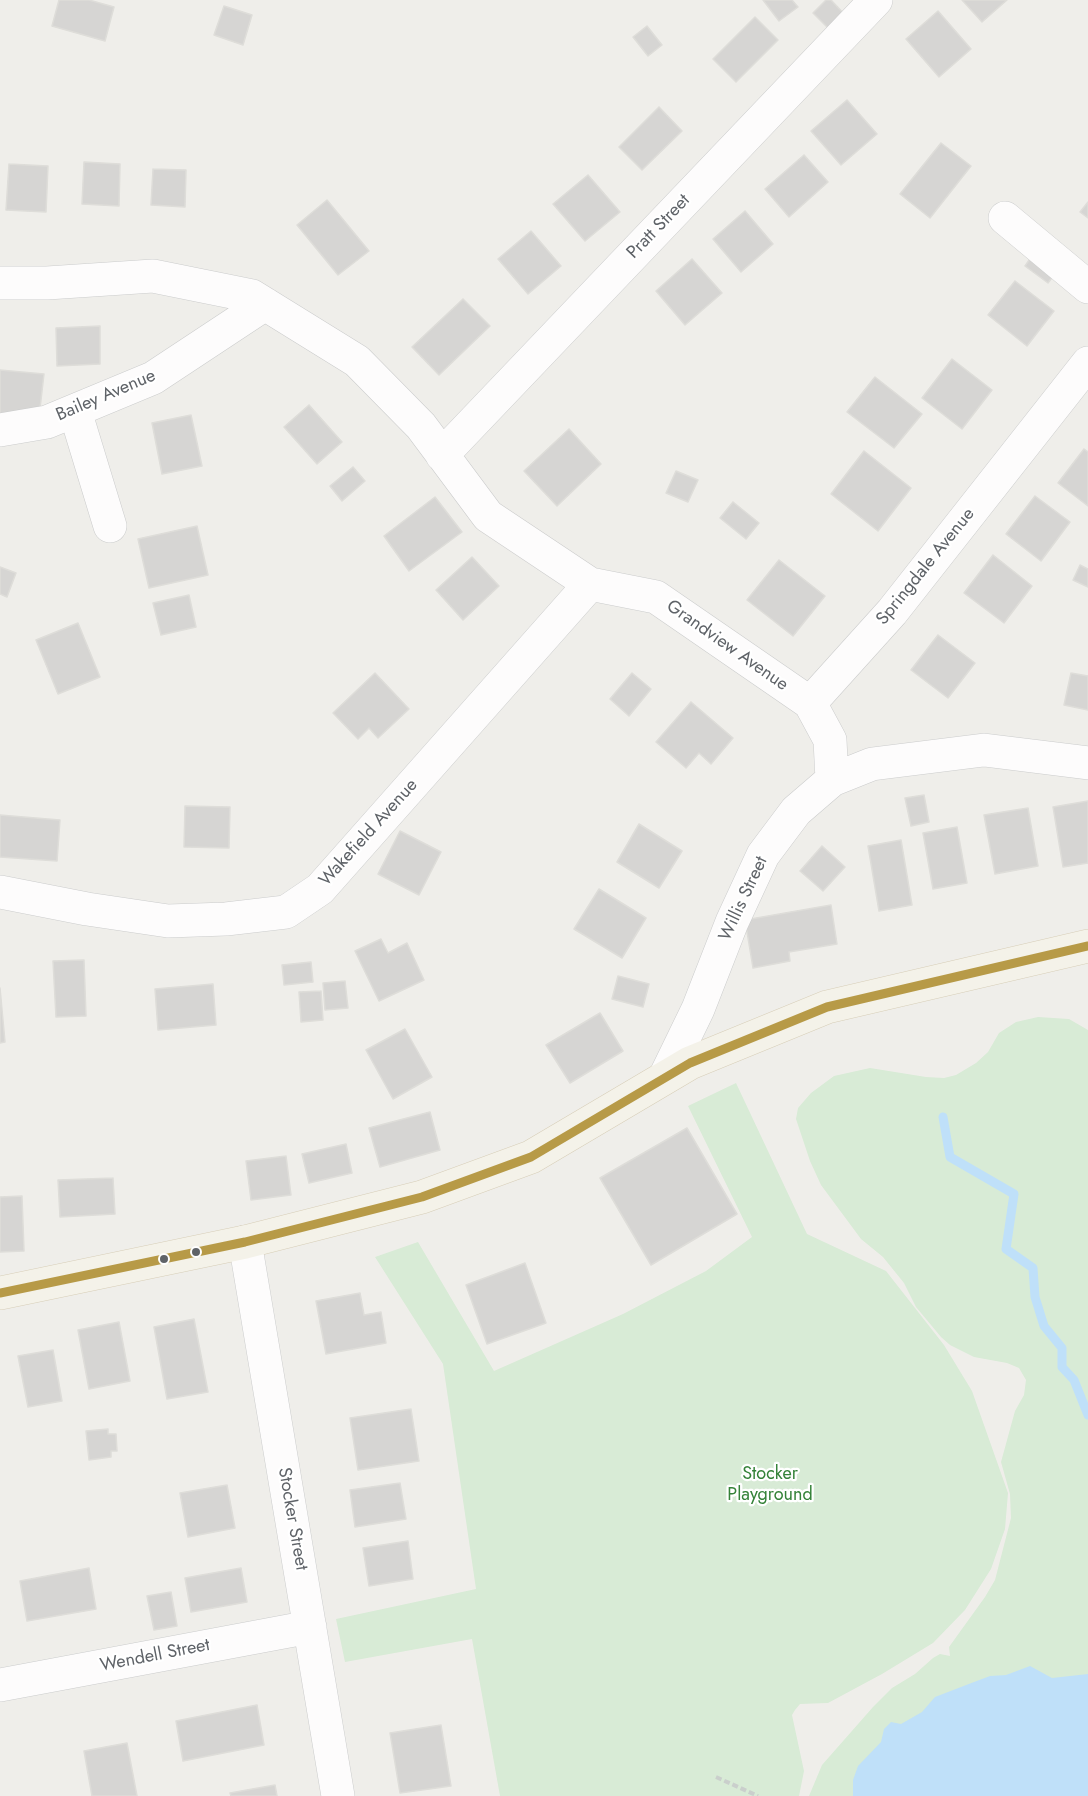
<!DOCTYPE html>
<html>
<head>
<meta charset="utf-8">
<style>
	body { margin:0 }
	canvas { display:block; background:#efeeea }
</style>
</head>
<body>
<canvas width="1088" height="1796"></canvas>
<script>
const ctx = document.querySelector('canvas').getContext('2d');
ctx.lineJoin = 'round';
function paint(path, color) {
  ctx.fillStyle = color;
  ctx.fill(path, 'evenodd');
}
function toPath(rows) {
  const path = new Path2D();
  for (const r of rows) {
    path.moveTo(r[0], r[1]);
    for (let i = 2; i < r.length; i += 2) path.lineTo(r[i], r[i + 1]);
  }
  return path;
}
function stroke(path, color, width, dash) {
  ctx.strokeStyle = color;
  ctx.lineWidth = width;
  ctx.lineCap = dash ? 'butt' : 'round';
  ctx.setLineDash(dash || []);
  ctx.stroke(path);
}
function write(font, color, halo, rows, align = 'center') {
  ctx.font = font + ' Jost,sans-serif';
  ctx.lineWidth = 4.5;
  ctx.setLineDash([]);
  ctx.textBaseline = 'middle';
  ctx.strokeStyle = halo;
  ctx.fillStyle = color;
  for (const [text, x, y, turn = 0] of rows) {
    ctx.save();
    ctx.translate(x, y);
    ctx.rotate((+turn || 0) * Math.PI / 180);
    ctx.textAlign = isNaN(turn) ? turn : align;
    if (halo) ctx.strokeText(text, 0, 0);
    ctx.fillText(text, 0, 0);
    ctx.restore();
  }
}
paint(toPath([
	[1038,1017,1069,1019,1088,1030,1088,1796,809,1796,822,1765,873,1707,892,1688,915,1674,933,1658,940,1654,950,1656,949,1647,985,1597,995,1580,1011,1518,1010,1494,1001,1462,1015,1411,1024,1395,1026,1380,1019,1368,1007,1363,974,1357,950,1345,941,1337,916,1307,904,1283,883,1257,861,1239,821,1185,810,1161,796,1119,798,1108,811,1093,834,1076,870,1068,926,1077,944,1078,956,1075,976,1063,988,1052,999,1033,1016,1022],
	[736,1083,807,1234,886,1271,944,1345,972,1391,1008,1493,1005,1529,991,1569,965,1610,933,1643,882,1674,828,1703,800,1704,795,1710,792,1715,804,1771,799,1796,500,1796,472,1639,345,1662,336,1619,476,1589,443,1364,375,1257,418,1242,494,1371,623,1314,706,1271,752,1237,688,1106]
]), '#d8ebd6');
paint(toPath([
	[1030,1666,1052,1678,1088,1674,1088,1796,853,1796,853,1780,858,1766,881,1742,884,1729,891,1722,901,1724,922,1712,935,1697,974,1682,990,1676,1006,1675]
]), '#bfe0f9');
stroke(toPath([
	[943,1117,950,1157,1014,1194,1006,1249,1033,1268,1035,1297,1044,1326,1062,1348,1062,1367,1074,1380,1088,1415]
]), '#bfe0f9', 9);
const building = toPath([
	[59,0,89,0,114,7,105,41,52,26,59,0],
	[763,0,792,0,798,7,779,21,763,0],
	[826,0,831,0,848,18,832,32,813,13,826,0],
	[962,0,1007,0,982,22,962,0],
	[224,6,252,15,243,45,214,35,224,6],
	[938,11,971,49,939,77,906,39,938,11],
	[755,17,778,40,736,82,713,59,755,17],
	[647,26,662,45,648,56,633,37,647,26],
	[847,100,877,134,841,165,811,131,847,100],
	[659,107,682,131,642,170,619,147,659,107],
	[941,143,971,166,930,218,900,194,941,143],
	[804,155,828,182,789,217,765,189,804,155],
	[84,162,120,164,119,206,82,204,84,162],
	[9,164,48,166,46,212,6,210,9,164],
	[153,169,186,170,185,207,151,205,153,169],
	[588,175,620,212,585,241,553,204,588,175],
	[327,200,369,251,338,275,297,225,327,200],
	[1088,202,1088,218,1080,212,1088,202],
	[745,211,773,244,741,272,713,239,745,211],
	[531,231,561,266,528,294,498,259,531,231],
	[1036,250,1060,267,1048,283,1025,266,1036,250],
	[692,259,722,293,685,325,656,291,692,259],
	[1015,281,1054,311,1027,346,988,315,1015,281],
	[463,299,490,326,439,375,412,347,463,299],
	[100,326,100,364,57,366,56,328,100,326],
	[952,359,992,390,962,429,922,398,952,359],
	[0,370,44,374,39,417,0,413,0,370],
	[875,377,922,414,894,448,847,412,875,377],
	[309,405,342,442,317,464,284,427,309,405],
	[191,415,202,466,162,474,152,423,191,415],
	[569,429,601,464,557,506,524,471,569,429],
	[1084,449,1088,452,1088,506,1058,483,1084,449],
	[864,451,911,488,878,531,831,494,864,451],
	[353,467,365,481,342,501,330,486,353,467],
	[676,471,698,480,688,502,666,493,676,471],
	[1035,496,1070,522,1041,561,1006,534,1035,496],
	[435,497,462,532,409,571,384,536,435,497],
	[733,502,759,523,746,539,720,518,733,502],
	[197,526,208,575,149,588,138,539,197,526],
	[993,555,1032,586,1004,623,964,593,993,555],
	[472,557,499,586,463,620,436,590,472,557],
	[779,560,825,596,793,636,747,600,779,560],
	[1080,565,1088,569,1088,587,1073,580,1080,565],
	[0,567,16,573,7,597,0,594,0,567],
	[189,595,196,627,161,635,153,603,189,595],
	[78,623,100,677,58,694,36,640,78,623],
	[938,635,975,663,948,698,911,670,938,635],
	[375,673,409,709,378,738,369,728,358,739,333,713,375,673],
	[632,673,651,689,629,716,610,699,632,673],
	[1071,673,1088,676,1088,710,1064,705,1071,673],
	[691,702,733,738,711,764,699,753,686,768,656,742,691,702],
	[924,795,929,822,911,826,905,798,924,795],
	[1088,801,1088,863,1063,867,1053,807,1088,801],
	[185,806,230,807,229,848,184,847,185,806],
	[1028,808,1038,866,995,874,984,815,1028,808],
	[0,815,60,820,57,861,0,857,0,815],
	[639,824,682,851,659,888,617,862,639,824],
	[957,827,967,883,933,889,923,833,957,827],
	[400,831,441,852,419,895,378,874,400,831],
	[901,840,912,905,879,911,868,846,901,840],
	[822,846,845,867,823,891,800,871,822,846],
	[599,889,646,918,622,958,574,929,599,889],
	[831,905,837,944,789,952,790,961,753,968,745,920,831,905],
	[381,939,388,953,407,943,424,980,379,1001,355,951,381,939],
	[84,960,86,1016,56,1017,53,961,84,960],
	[311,962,313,982,284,985,282,965,311,962],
	[618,976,649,984,643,1007,612,999,618,976],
	[345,981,348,1008,325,1010,323,983,345,981],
	[213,984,216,1025,158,1030,155,989,213,984],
	[0,988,5,1042,0,1043,0,988],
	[321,991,323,1020,301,1022,299,992,321,991],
	[600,1013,623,1051,570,1083,546,1045,600,1013],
	[405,1029,432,1077,393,1099,366,1050,405,1029],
	[430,1112,440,1150,380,1167,369,1128,430,1112],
	[687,1128,737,1214,651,1265,600,1178,687,1128],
	[346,1144,352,1173,309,1183,302,1154,346,1144],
	[286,1156,291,1195,251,1200,246,1161,286,1156],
	[113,1178,115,1214,60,1217,58,1180,113,1178],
	[22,1196,24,1251,0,1252,0,1197,22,1196],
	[525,1263,546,1323,487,1344,466,1285,525,1263],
	[360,1293,364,1315,381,1312,386,1343,326,1354,316,1301,360,1293],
	[194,1319,208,1392,167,1399,154,1327,194,1319],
	[119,1322,130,1381,89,1389,78,1330,119,1322],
	[53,1350,62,1401,28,1407,18,1356,53,1350],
	[411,1409,419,1461,358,1470,350,1418,411,1409],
	[108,1429,108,1434,116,1434,117,1451,111,1451,111,1457,89,1460,86,1431,108,1429],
	[400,1483,406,1519,355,1527,350,1490,400,1483],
	[227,1485,235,1528,188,1537,180,1493,227,1485],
	[408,1541,413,1579,369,1586,363,1548,408,1541],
	[89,1568,96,1609,27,1621,20,1581,89,1568],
	[241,1568,247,1602,191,1612,185,1578,241,1568],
	[171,1592,177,1626,154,1630,147,1596,171,1592],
	[257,1705,264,1745,183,1761,176,1721,257,1705],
	[441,1725,451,1786,400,1793,390,1733,441,1725],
	[127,1743,137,1796,92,1796,84,1751,127,1743],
	[275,1785,277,1796,231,1796,230,1793,275,1785]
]);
paint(building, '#d6d5d3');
stroke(building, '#deddd9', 1.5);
const minor = toPath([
	[1005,218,1088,287],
	[0,283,47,283,153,276,252,296,357,361,421,426,488,516,590,584,656,597,810,703],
	[75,411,110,526],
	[0,430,47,422,153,378,265,304],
	[442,455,876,0],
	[832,780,830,740,810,703,892,612,1088,363],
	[0,892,87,909,168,921,226,919,286,912,320,889,590,584],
	[665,1077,698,1009,732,922,763,855,796,811,832,780,872,764,984,750,1088,763],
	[245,1242,338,1796],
	[0,1685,310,1627]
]);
const major = toPath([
	[0,1293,245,1242,422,1197,531,1157,690,1063,827,1007,1088,946]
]);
stroke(minor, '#cbcccc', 34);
stroke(major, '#d7ceb8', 34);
stroke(toPath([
	[716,1777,758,1796]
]), '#cacfcc', 4, [6, 3]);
stroke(minor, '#fdfcfc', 33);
stroke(major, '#f4f2e9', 33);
stroke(toPath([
	[0,1293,245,1242,422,1197,531,1157,690,1063,827,1007,1088,946]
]), '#b79a47', 9);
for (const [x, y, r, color] of [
	[196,1252,5,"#5f6368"],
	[164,1259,5,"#5f6368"]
]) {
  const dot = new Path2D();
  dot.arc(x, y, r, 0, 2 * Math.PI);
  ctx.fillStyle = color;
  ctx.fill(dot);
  stroke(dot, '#fff', 2);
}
write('18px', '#5f6368', '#fff', [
	["Pratt Street",659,227,-46],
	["Bailey Avenue",106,396,-23],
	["Springdale Avenue",926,567,-51],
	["Grandview Avenue",727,646,35],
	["Wakefield Avenue",369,833,-48],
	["Willis Street",744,899,-65],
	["Stocker Street",292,1519,80],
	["Wendell Street",155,1656,-11]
]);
write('18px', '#348238', '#fff', [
	["Stocker",770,1475],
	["Playground",770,1496]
]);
</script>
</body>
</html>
